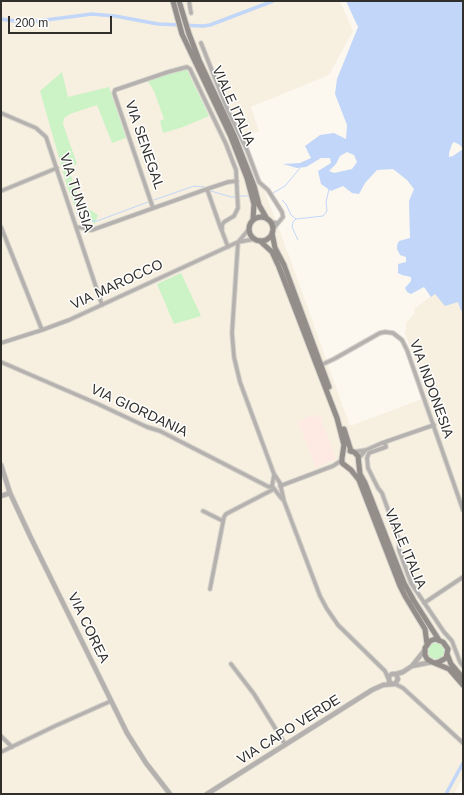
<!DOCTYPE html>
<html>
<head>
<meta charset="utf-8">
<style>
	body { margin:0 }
	#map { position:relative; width:464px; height:795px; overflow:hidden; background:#fcf8f0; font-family:Helvetica,sans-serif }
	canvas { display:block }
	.frame { position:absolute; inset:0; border:2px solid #302f2c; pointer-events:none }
	.scale { position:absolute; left:8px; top:16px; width:104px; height:18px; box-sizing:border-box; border:2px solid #302f2c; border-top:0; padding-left:5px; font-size:12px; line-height:14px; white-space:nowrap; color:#302f2c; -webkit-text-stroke:3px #fff; paint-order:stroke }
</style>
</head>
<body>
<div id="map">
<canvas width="464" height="795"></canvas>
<div class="frame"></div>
<div class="scale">200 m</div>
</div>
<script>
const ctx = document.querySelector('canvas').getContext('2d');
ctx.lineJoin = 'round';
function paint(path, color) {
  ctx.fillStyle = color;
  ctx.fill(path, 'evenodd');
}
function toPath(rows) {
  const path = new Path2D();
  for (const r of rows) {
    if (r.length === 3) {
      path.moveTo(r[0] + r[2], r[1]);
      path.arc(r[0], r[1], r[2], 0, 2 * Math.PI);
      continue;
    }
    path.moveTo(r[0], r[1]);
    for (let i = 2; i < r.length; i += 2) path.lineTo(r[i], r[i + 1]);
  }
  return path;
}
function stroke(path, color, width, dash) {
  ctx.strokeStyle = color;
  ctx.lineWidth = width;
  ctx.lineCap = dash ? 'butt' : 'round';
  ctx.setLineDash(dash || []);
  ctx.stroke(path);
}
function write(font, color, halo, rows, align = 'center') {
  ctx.font = font + ' Helvetica,sans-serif';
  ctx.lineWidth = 3;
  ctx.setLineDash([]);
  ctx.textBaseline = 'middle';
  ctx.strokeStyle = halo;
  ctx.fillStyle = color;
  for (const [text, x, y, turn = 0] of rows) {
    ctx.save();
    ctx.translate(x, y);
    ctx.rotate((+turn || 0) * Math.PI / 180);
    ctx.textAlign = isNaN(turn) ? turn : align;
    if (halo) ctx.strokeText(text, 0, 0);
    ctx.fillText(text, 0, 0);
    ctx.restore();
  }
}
paint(toPath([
	[1,1,340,1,353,31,329,75,251,107,259,131,243,137,245,139,291,261,350,426,427,397,405,333,406,323,415,313,414,309,435,293,458,302,461,311,463,310,463,778,454,794,1,794]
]), '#f7f0e0');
paint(toPath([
	[316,414,317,418,321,416,323,422,321,424,324,429,325,429,336,459,318,466,318,468,316,469,298,421]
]), '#feeae2');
paint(toPath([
	[186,68,209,116,183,127,163,133,160,121,164,119,154,91,147,80],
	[62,72,68,97,109,87,126,138,112,143,97,105,70,114,64,118,63,124,77,164,68,167,78,196,84,206,98,215,95,224,76,210,67,186,40,91],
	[181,273,201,316,174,324,157,284],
	[436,651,8]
]), '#cbf3c6');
paint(toPath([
	[346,1,463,1,463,149,460,145,454,142,452,144,449,153,449,157,453,156,463,149,463,310,461,311,458,302,445,306,435,294,431,297,424,287,411,294,407,292,405,288,411,281,411,277,402,275,398,273,398,264,406,262,406,257,400,255,397,249,397,245,399,241,410,238,409,201,414,189,407,180,393,169,377,170,365,183,359,194,352,193,343,186,331,191,321,184,318,171,331,163,330,158,321,158,306,167,297,168,283,164,300,163,311,158,305,146,320,135,334,133,346,139,347,125,335,94,337,79,358,27],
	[347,152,354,155,357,162,352,169,334,173,329,171,336,164,340,156]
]), '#c1d6f8');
stroke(toPath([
	[211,191,231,197,235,197],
	[273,193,285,186,300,168],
	[238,196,248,196],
	[154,200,194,186,204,187],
	[282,200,286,204,291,215,296,219,323,216,327,211,326,202,329,189],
	[76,213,89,221,97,221,148,202],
	[296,219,293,222,292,227,298,240]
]), '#c1d6f8', 1);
stroke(toPath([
	[1,19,15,21,38,21,92,14,115,16,158,24,203,26,210,25,273,1],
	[446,794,463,763]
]), '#c1d6f8', 3.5);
const minor = toPath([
	[189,1,191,13],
	[201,43,228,111,247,150,259,182,268,190,282,212,283,217,273,229],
	[1,113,36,128,46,137,102,305],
	[207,189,221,229],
	[1,191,57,168],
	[153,208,114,93,115,90,168,72,187,67,190,69,226,144,236,170,238,208,234,216,224,222,222,225,222,231,228,247],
	[270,222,278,223],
	[1,227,42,330],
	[76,227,83,228,89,230,92,230,207,189,228,182,237,181],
	[239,241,249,229],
	[238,242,232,333,234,357,240,382,274,474,280,483,284,501,320,596,327,609,338,625,385,671,388,678],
	[1,343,42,330,69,320,238,242,255,239],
	[1,362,98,404,147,427,160,431,269,487,272,486],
	[321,365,334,359,380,333,385,332,393,333,402,340,407,350,463,510],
	[385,442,386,447,369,453,367,458,368,468,378,488,382,493,399,540,399,550,411,583,444,632,452,641,460,662,463,666],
	[354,452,366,450,382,443,434,425],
	[358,459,366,450],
	[274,475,272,486,282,499],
	[280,486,333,466,342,460],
	[203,511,223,521],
	[210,589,224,517,226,514,274,489],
	[424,603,463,577],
	[231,664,254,694,285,744],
	[395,684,403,688,463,743],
	[1,736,12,747],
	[1,752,55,726,111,701]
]);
const tertiary = toPath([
	[1,465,10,493,30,536,127,733,146,763,170,794],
	[1,496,10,493],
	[412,666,432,662],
	[396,674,403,672,412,666,424,651],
	[207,794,372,690,383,685,395,684,398,679,396,674,392,674,389,676,389,681,391,683]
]);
const secondary = toPath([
	[173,1,182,34,231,137,247,178,254,204,253,220],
	[179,1,189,34,199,60,234,135,254,186,259,205,267,219],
	[261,229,12],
	[272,233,275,248,284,265,329,387],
	[260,241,272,252,279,267,337,418,344,445,342,458,342,463,351,470,359,480,400,586,405,596,425,629,427,644],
	[344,429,351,451],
	[350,451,354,452,358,456,360,474,365,483,404,583,414,601,439,640],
	[447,654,451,664,463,678],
	[435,663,439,662,446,658,448,649,443,642,435,639,430,641,425,648,425,655,427,659,432,662,449,669,463,685]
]);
stroke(minor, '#d7d4cd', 5.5);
stroke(tertiary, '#d7d4cd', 6);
stroke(secondary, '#d7d4cd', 7);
stroke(minor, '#b4b1ae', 3.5);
stroke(tertiary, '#b4b1ae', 4.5);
stroke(secondary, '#938e8a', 5);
write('14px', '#302f2c', '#fff', [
	["VIALE ITALIA",233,106,66],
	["VIA SENEGAL",144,145,71],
	["VIA TUNISIA",76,193,72],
	["VIA MAROCCO",117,285,-25],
	["VIA INDONESIA",431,389,70],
	["VIA GIORDANIA",139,411,25],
	["VIALE ITALIA",405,549,67],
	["VIA COREA",88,628,64],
	["VIA CAPO VERDE",289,730,-32]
]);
</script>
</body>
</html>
